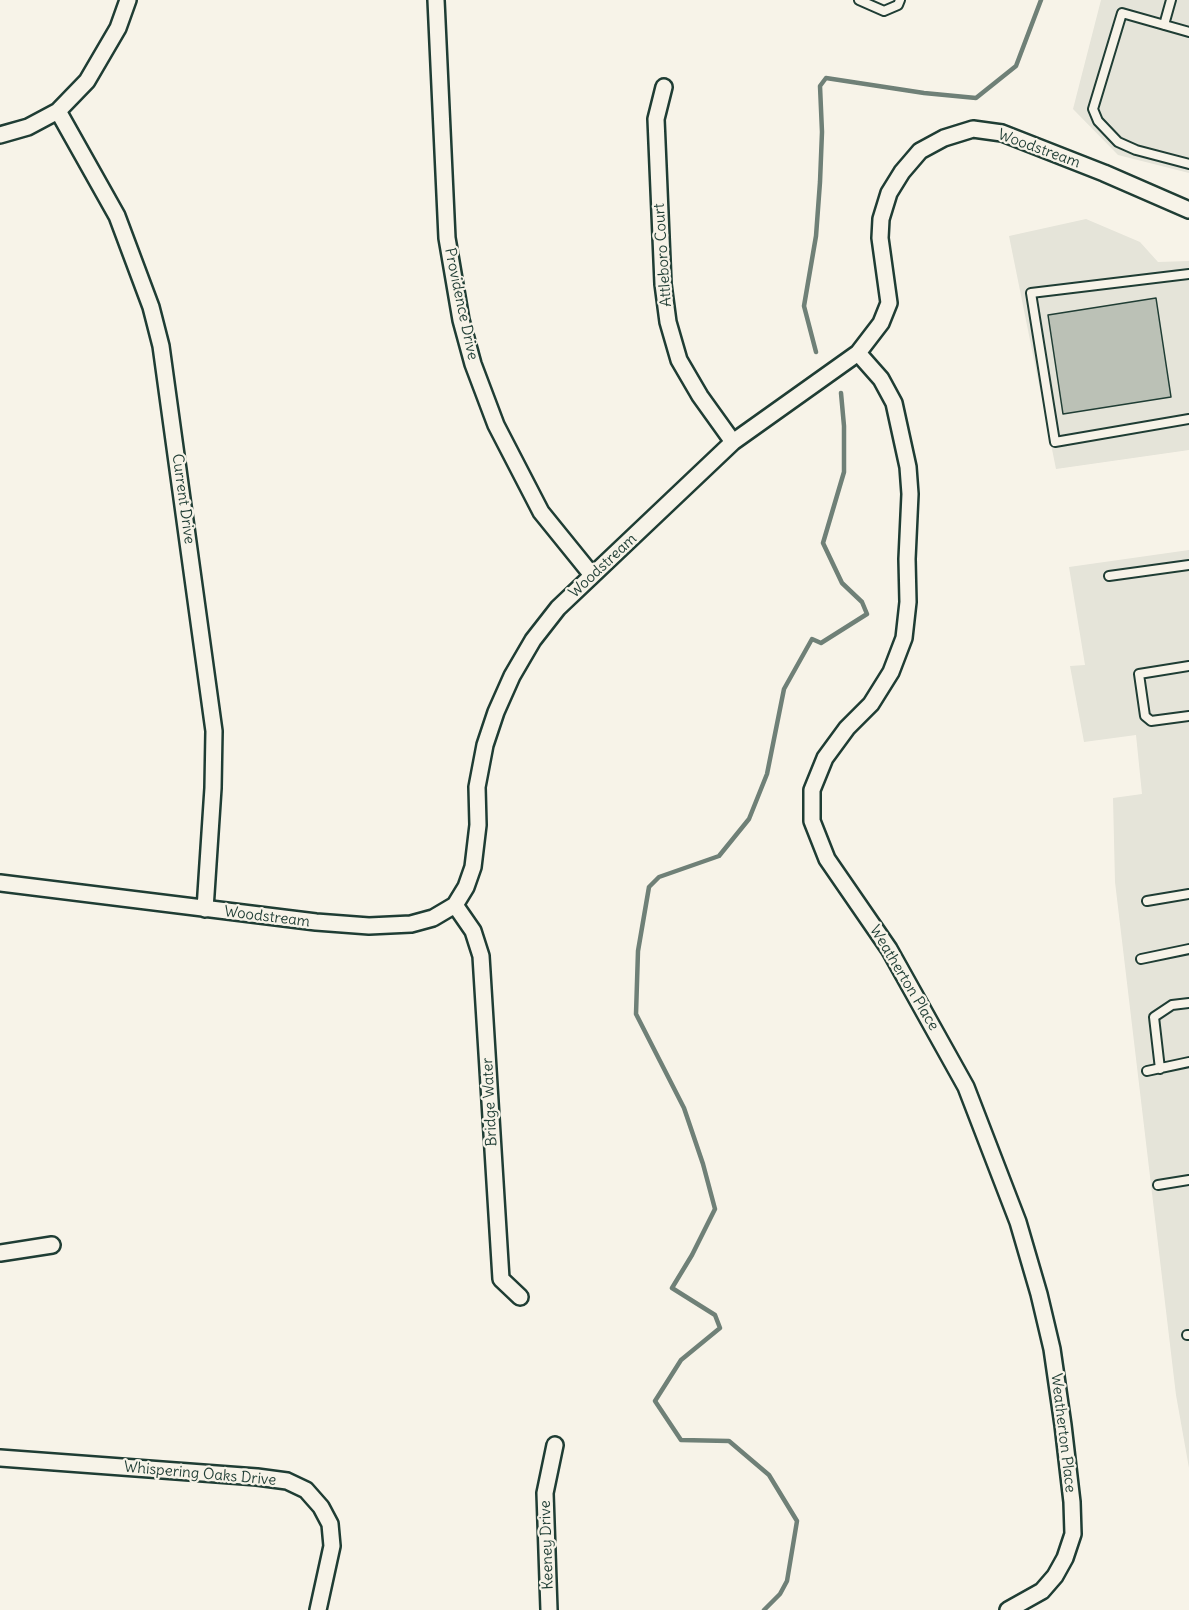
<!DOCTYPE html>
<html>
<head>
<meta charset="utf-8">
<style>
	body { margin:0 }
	canvas { display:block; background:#f7f3e8 }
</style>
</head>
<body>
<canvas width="1189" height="1610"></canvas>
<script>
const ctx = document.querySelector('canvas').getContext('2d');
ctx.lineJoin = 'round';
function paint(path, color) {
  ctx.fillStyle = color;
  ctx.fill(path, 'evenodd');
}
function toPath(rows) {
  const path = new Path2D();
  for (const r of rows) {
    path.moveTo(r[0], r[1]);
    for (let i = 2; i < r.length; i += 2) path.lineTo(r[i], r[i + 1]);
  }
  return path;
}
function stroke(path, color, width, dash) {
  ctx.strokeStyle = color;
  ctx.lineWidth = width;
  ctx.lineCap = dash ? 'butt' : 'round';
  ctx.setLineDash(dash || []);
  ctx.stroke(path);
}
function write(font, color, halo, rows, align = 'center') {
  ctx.font = font + ' Delius,sans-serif';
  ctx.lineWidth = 4.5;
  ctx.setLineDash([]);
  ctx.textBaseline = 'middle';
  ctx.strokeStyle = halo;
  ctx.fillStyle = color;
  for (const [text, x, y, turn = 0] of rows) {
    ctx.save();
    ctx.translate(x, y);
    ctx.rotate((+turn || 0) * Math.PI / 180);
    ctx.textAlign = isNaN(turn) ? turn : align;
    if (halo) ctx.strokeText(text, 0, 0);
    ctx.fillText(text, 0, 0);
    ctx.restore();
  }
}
paint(toPath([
	[1101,0,1189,0,1189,173,1118,155,1073,109],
	[1086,219,1140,242,1158,262,1189,261,1189,450,1056,469,1009,236],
	[1189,550,1189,1468,1176,1395,1115,882,1113,798,1142,794,1136,735,1084,742,1070,666,1085,665,1069,567]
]), '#e5e4d9');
stroke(toPath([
	[816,352,804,306,816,236,820,182,822,132,820,86,826,78,924,93,976,98,1016,66,1041,0],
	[764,1610,780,1594,787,1581,797,1521,769,1475,729,1441,681,1440,655,1401,681,1360,720,1328,715,1315,672,1288,692,1255,715,1209,703,1164,684,1108,636,1014,638,951,649,887,659,877,719,856,749,819,767,774,784,689,812,639,821,643,867,614,862,602,842,583,823,543,844,472,844,426,841,393]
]), '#6f8077', 4.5);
const building = toPath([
	[1156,298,1171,397,1063,414,1048,315,1156,298]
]);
paint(building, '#bbc1b6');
stroke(building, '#1f3d34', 1.5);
const service = toPath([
	[859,0,884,11,898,5,900,0],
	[1164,25,1171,0],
	[1189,32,1122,13,1093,109,1098,121,1118,142,1136,150,1189,164],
	[1189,274,1031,293,1055,442,1189,419],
	[1109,576,1189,565],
	[1189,666,1139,674,1145,716,1151,721,1189,716],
	[1147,901,1189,894],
	[1141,959,1189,949],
	[1160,1069,1154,1017,1172,1005,1189,1003],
	[1147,1071,1189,1062],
	[1158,1185,1189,1180],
	[1187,1335,1189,1335]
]);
const minor = toPath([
	[436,0,447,238,461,320,473,364,496,425,541,512,592,575],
	[664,87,656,119,663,284,668,322,679,360,700,396,733,442],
	[58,111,117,216,151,307,161,346,214,731,213,788,205,909],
	[0,135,28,127,58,111,87,81,118,28,128,0],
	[858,353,881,379,894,403,908,467,910,494,907,559,908,602,904,638,891,672,871,704,847,728,825,758,812,790,812,821,827,859,889,949,966,1087,1018,1222,1039,1294,1052,1349,1063,1425,1072,1502,1073,1534,1065,1558,1055,1576,1042,1591,1008,1610],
	[0,883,316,922,369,926,411,924,433,918,455,905,466,887,473,867,478,825,477,787,485,745,496,712,512,676,533,640,558,608,733,442,858,353,881,323,889,303,880,238,881,219,889,193,902,172,920,151,944,138,973,129,1002,133,1104,173,1189,210],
	[455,905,473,931,481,956,501,1279,520,1297],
	[0,1253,52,1245],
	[0,1458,257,1477,287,1481,306,1490,321,1507,330,1524,332,1546,318,1610],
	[549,1610,545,1493,555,1445]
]);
stroke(service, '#1f3d34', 12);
stroke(minor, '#1f3d34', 20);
stroke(service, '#f7f3e8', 8);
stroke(minor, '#f7f3e8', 15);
write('15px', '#1f3d34', '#f7f3e8', [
	["Woodstream",1039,149,20],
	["Attleboro Court",663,255,-94],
	["Providence Drive",461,304,78],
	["Current Drive",183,499,82],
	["Woodstream",603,566,-43],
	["Woodstream",267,917,7],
	["Weatherton Place",904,978,59],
	["Bridge Water",490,1102,-93],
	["Weatherton Place",1063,1433,83],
	["Whispering Oaks Drive",200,1474,5],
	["Keeney Drive",547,1545,-92]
]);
</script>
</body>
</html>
